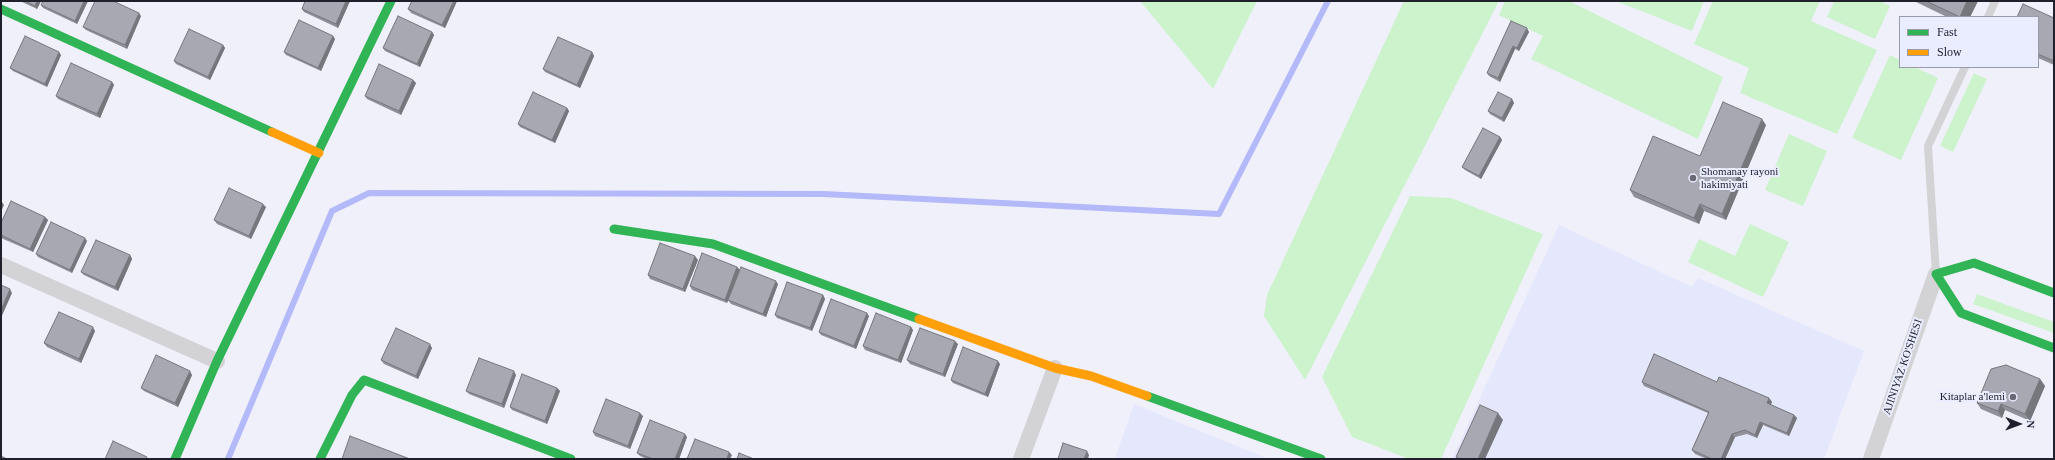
<!DOCTYPE html>
<html>
<head>
<meta charset="utf-8">
<style>
	body { margin:0 }
	#map { position:relative; width:2055px; height:460px; overflow:hidden; background:#eff0fa; font-family:Georgia,serif }
	canvas { display:block }
	.frame { position:absolute; inset:0; border:2px solid #1f202b; pointer-events:none }
	.legend { position:absolute; left:1899px; top:16px; width:140px; height:52px; box-sizing:border-box; background:#eaecff; border:1px solid #999aaa; margin:0; padding:5px 7px; list-style:none; font-size:12px; color:#1f202b }
	.legend li { display:flex; align-items:center; gap:8px; height:20px }
	.legend b { width:20px; border:1px solid #999aaa }
	.north { position:absolute; left:1999px; top:404px; width:40px; height:40px; -webkit-text-stroke:3px #eaecff; paint-order:stroke; rotate:91deg; font-size:11px; font-weight:700; line-height:16px; text-align:center; color:#1f202b }
	.north::after { content:''; display:block; margin:auto; width:14px; height:18px; background:#1f202b; clip-path:polygon(50% 0,100% 100%,50% 72%,0 100%) }
</style>
</head>
<body>
<div id="map">
<canvas width="2055" height="460"></canvas>
<div class="frame"></div>
<ul class="legend">
<li><b style="height:5px;background:#30b455"></b>Fast</li>
<li><b style="height:5px;background:#ff9f0a"></b>Slow</li>
</ul>
<div class="north">N</div>
</div>
<script>
const ctx = document.querySelector('canvas').getContext('2d');
ctx.lineJoin = 'round';
function paint(path, color) {
  ctx.fillStyle = color;
  ctx.fill(path, 'evenodd');
}
function toPath(rows) {
  const path = new Path2D();
  for (const r of rows) {
    path.moveTo(r[0], r[1]);
    for (let i = 2; i < r.length; i += 2) path.lineTo(r[i], r[i + 1]);
  }
  return path;
}
function stroke(path, color, width, dash) {
  ctx.strokeStyle = color;
  ctx.lineWidth = width;
  ctx.lineCap = dash ? 'butt' : 'round';
  ctx.setLineDash(dash || []);
  ctx.stroke(path);
}
function write(font, color, halo, rows, align = 'center') {
  ctx.font = font + ' Georgia,serif';
  ctx.lineWidth = 4;
  ctx.setLineDash([]);
  ctx.textBaseline = 'middle';
  ctx.strokeStyle = halo;
  ctx.fillStyle = color;
  for (const [text, x, y, turn = 0] of rows) {
    ctx.save();
    ctx.translate(x, y);
    ctx.rotate((+turn || 0) * Math.PI / 180);
    ctx.textAlign = isNaN(turn) ? turn : align;
    if (halo) ctx.strokeText(text, 0, 0);
    ctx.fillText(text, 0, 0);
    ctx.restore();
  }
}
paint(toPath([
	[1559,225,1692,287,1698,278,1864,351,1824,459,1452,459],
	[1134,404,1269,459,1270,459,1115,459]
]), '#e5e7fc');
paint(toPath([
	[1140,1,1257,1,1213,89],
	[1404,1,1499,1,1305,380,1264,316,1267,295],
	[1505,1,1569,1,1723,77,1698,139,1531,59,1543,36,1499,15],
	[1616,1,1704,1,1692,31],
	[1713,1,1820,1,1811,21,1877,50,1837,134,1740,93,1749,68,1694,44],
	[1834,1,1880,1,1890,6,1875,39,1827,17],
	[1890,55,1900,60,1900,67,1915,67,1938,78,1901,160,1852,138],
	[1974,73,1987,79,1953,152,1940,146],
	[1789,134,1827,151,1803,206,1765,190],
	[1410,196,1451,198,1543,234,1441,459,1409,459,1352,437,1322,377],
	[1750,224,1789,242,1763,297,1688,262,1699,239,1735,256],
	[1977,294,2054,322,2054,333,1973,304]
]), '#ccf3cc');
stroke(toPath([
	[228,459,332,211,369,193,824,194,1219,214,1328,1]
]), '#b4b9f9', 6);
stroke(toPath([
	[1988,17,1995,1],
	[1936,274,1928,146,1965,67]
]), '#d3d3d5', 8);
stroke(toPath([
	[1,265,217,361],
	[1021,459,1055,368],
	[1871,459,1936,274]
]), '#d3d3d5', 16);
stroke(toPath([
	[1,9,272,132],
	[614,229,713,244,919,319],
	[2054,293,1974,263,1936,274,1961,313,2054,348],
	[1147,396,1321,459],
	[175,459,217,361,391,1],
	[320,459,352,395,364,380,571,459]
]), '#30b455', 9);
stroke(toPath([
	[272,132,319,153],
	[919,319,1055,368,1091,376,1147,396]
]), '#ff9f0a', 9);
paint(toPath([
	[20,1,41,1,37,9],
	[88,1,77,24,43,8,41,5],
	[305,1,350,1,338,28,304,12,302,9],
	[412,1,457,1,445,28,411,13,408,9],
	[1914,1,1978,1,1970,17,1947,17],
	[141,16,127,49,86,30,83,27],
	[2038,17,2054,18,2054,65,2038,58],
	[1511,21,1529,32,1519,51,1515,49,1500,82,1489,76,1487,73],
	[432,32,434,35,420,67,385,51,383,48],
	[333,36,335,39,321,71,286,55,284,52],
	[223,45,225,48,210,80,176,64,174,61],
	[592,52,594,56,580,88,545,72,543,69],
	[61,55,47,87,13,71,10,68],
	[413,80,416,83,401,115,367,99,365,96],
	[112,82,114,85,100,118,58,99,56,96],
	[1512,99,1514,103,1504,122,1490,114,1488,111],
	[567,108,569,111,555,143,520,127,518,124],
	[1766,125,1726,220,1704,211,1699,224,1634,197,1630,190],
	[1500,137,1502,140,1481,179,1465,170,1462,167],
	[266,207,251,239,217,224,214,220],
	[45,217,48,220,33,252,1,238,1,223],
	[87,241,72,273,38,257,36,254],
	[130,255,132,259,118,291,84,275,81,272],
	[698,260,685,292,650,279,648,275],
	[737,267,740,270,727,303,692,290,690,286],
	[778,284,766,317,731,304,728,300],
	[823,295,825,299,812,331,777,318,775,315],
	[869,316,856,349,821,335,819,332],
	[911,327,913,330,901,363,865,350,863,346],
	[95,331,81,363,47,347,44,343],
	[958,344,945,377,910,364,907,360],
	[432,348,418,379,384,364,381,360],
	[1000,364,988,397,953,383,951,380],
	[192,375,178,407,144,391,141,388],
	[516,375,504,408,469,394,466,391],
	[2040,379,2045,386,2030,421,2005,410,2002,418,1981,409,1977,403],
	[1642,382,1717,382,1769,398,1772,402,1770,405,1794,415,1797,418,1789,436,1763,425,1757,438,1747,434,1735,437,1725,459,1707,459,1695,454,1692,450,1708,413,1644,386],
	[557,388,560,391,547,424,512,410,510,407],
	[643,416,630,449,595,436,593,432],
	[687,437,679,459,647,459,640,456,637,453]
]), '#909099');
paint(toPath([
	[37,1,41,1,37,9,35,6],
	[84,1,88,1,77,24,75,21],
	[346,1,350,1,338,28,336,24],
	[454,1,457,1,445,28,442,25],
	[1967,1,1978,1,1970,17,1960,17],
	[139,13,141,16,127,49,125,45],
	[1527,28,1529,32,1519,51,1517,48],
	[432,32,434,35,420,67,417,64],
	[333,36,335,39,321,71,318,68],
	[223,45,225,48,210,80,208,77],
	[1513,46,1515,49,1500,82,1498,78],
	[59,52,61,55,47,87,45,84],
	[592,52,594,56,580,88,577,85],
	[413,80,416,83,401,115,399,111],
	[112,82,114,85,100,118,97,114],
	[1512,99,1514,103,1504,122,1502,118],
	[567,108,569,111,555,143,552,140],
	[1762,119,1766,125,1726,220,1722,214],
	[1500,137,1502,140,1481,179,1479,176],
	[2,202,4,205,1,212,1,204],
	[263,204,266,207,251,239,249,236],
	[1700,204,1704,211,1699,224,1694,218],
	[45,217,48,220,33,252,30,249],
	[85,238,87,241,72,273,70,270],
	[130,255,132,259,118,291,115,287],
	[695,256,698,260,685,292,683,289],
	[737,267,740,270,727,303,725,300],
	[776,281,778,284,766,317,763,314],
	[10,289,12,293,1,318,1,310],
	[823,295,825,299,812,331,810,328],
	[867,313,869,316,856,349,854,346],
	[93,327,95,331,81,363,79,359],
	[911,327,913,330,901,363,898,360],
	[955,341,958,344,945,377,943,374],
	[430,344,432,348,418,379,416,376],
	[998,361,1000,364,988,397,985,394],
	[190,371,192,375,178,407,175,403],
	[514,371,516,375,504,408,502,404],
	[2040,379,2045,386,2030,421,2025,414],
	[557,388,560,391,547,424,545,421],
	[1769,398,1772,402,1770,407,1767,403],
	[2001,404,2005,410,2002,418,1998,411],
	[640,413,643,416,630,449,628,446],
	[1498,413,1503,420,1485,459,1478,459],
	[1794,415,1797,418,1789,436,1787,433],
	[1760,422,1763,425,1757,438,1755,435],
	[685,434,687,437,679,459,675,459],
	[1732,434,1735,437,1725,459,1721,459],
	[1087,451,1089,455,1088,459,1084,459],
	[729,452,732,455,730,459,727,459]
]), '#76767d');
const building = toPath([
	[25,1,37,1,35,6,25,1],
	[43,1,84,1,75,21,41,5,43,1],
	[95,1,113,1,139,13,125,45,83,27,95,1],
	[305,1,346,1,336,24,302,9,305,1],
	[412,1,454,1,442,25,408,9,412,1],
	[1926,1,1967,1,1960,17,1926,1],
	[2023,4,2054,18,2054,61,2038,54,2038,17,2017,17,2023,4],
	[398,16,432,32,417,64,383,48,398,16],
	[299,20,333,36,318,68,284,52,299,20],
	[1511,21,1527,28,1517,48,1513,46,1498,78,1487,73,1511,21],
	[189,29,223,45,208,77,174,61,189,29],
	[25,36,59,52,45,84,10,68,25,36],
	[558,37,592,52,577,85,543,69,558,37],
	[71,63,112,82,97,114,56,96,71,63],
	[379,64,413,80,399,111,365,96,379,64],
	[533,92,567,108,552,140,518,124,533,92],
	[1498,92,1512,99,1502,118,1488,111,1498,92],
	[1723,102,1762,119,1722,214,1700,204,1694,218,1630,190,1653,136,1700,156,1723,102],
	[1483,128,1500,137,1479,176,1462,167,1483,128],
	[229,188,263,204,249,236,214,220,229,188],
	[11,201,45,217,30,249,1,235,1,223,11,201],
	[51,222,85,238,70,270,36,254,51,222],
	[96,240,130,255,115,287,81,272,96,240],
	[660,243,695,256,683,289,648,275,660,243],
	[702,253,737,267,725,300,690,286,702,253],
	[741,267,776,281,763,314,728,300,741,267],
	[787,282,823,295,810,328,775,315,787,282],
	[1,285,10,289,1,310,1,285],
	[831,299,867,313,854,346,819,332,831,299],
	[59,312,93,327,79,359,44,343,59,312],
	[876,313,911,327,898,360,863,346,876,313],
	[396,328,430,344,416,376,381,360,396,328],
	[920,328,955,341,943,374,907,360,920,328],
	[963,347,998,361,985,394,951,380,963,347],
	[1654,354,1717,382,1719,377,1769,398,1767,403,1794,415,1787,433,1760,422,1755,435,1745,430,1732,434,1721,459,1712,459,1692,450,1709,412,1642,382,1654,354],
	[156,355,190,371,175,403,141,388,156,355],
	[479,358,514,371,502,404,466,391,479,358],
	[2006,365,2040,379,2025,414,2001,404,1998,411,1977,403,1991,369,2006,365],
	[522,374,557,388,545,421,510,407,522,374],
	[606,399,640,413,628,446,593,432,606,399],
	[1480,405,1498,413,1478,459,1460,459,1456,457,1480,405],
	[650,420,685,434,675,459,653,459,637,453,650,420],
	[350,436,410,459,342,459,350,436],
	[695,439,729,452,727,459,687,459,695,439],
	[113,441,147,457,146,459,105,459,113,441],
	[1063,443,1087,451,1084,459,1058,459,1063,443],
	[739,453,754,459,737,459,739,453],
	[1,456,7,459,1,459,1,456]
]);
paint(building, '#a8a8b2');
stroke(building, '#76767d', 1);
for (const [x, y, r, color] of [
	[1693,178,4,"#686973"],
	[2013,397,4,"#686973"]
]) {
  const dot = new Path2D();
  dot.arc(x, y, r, 0, 2 * Math.PI);
  ctx.fillStyle = color;
  ctx.fill(dot);
  stroke(dot, '#eaecff', 1.5);
}
write('11px', '#1f202b', '#eaecff', [
	["Shomanay rayoni",1701,172],
	["hakimiyati",1701,185],
	["Kitaplar a'lemi",2005,397,"right"]
], 'left');
write('11px', '#1f202b', '#eaecff', [
	["AJINIYAZ KO'SHESI",1903,367,-71]
]);
</script>
</body>
</html>
